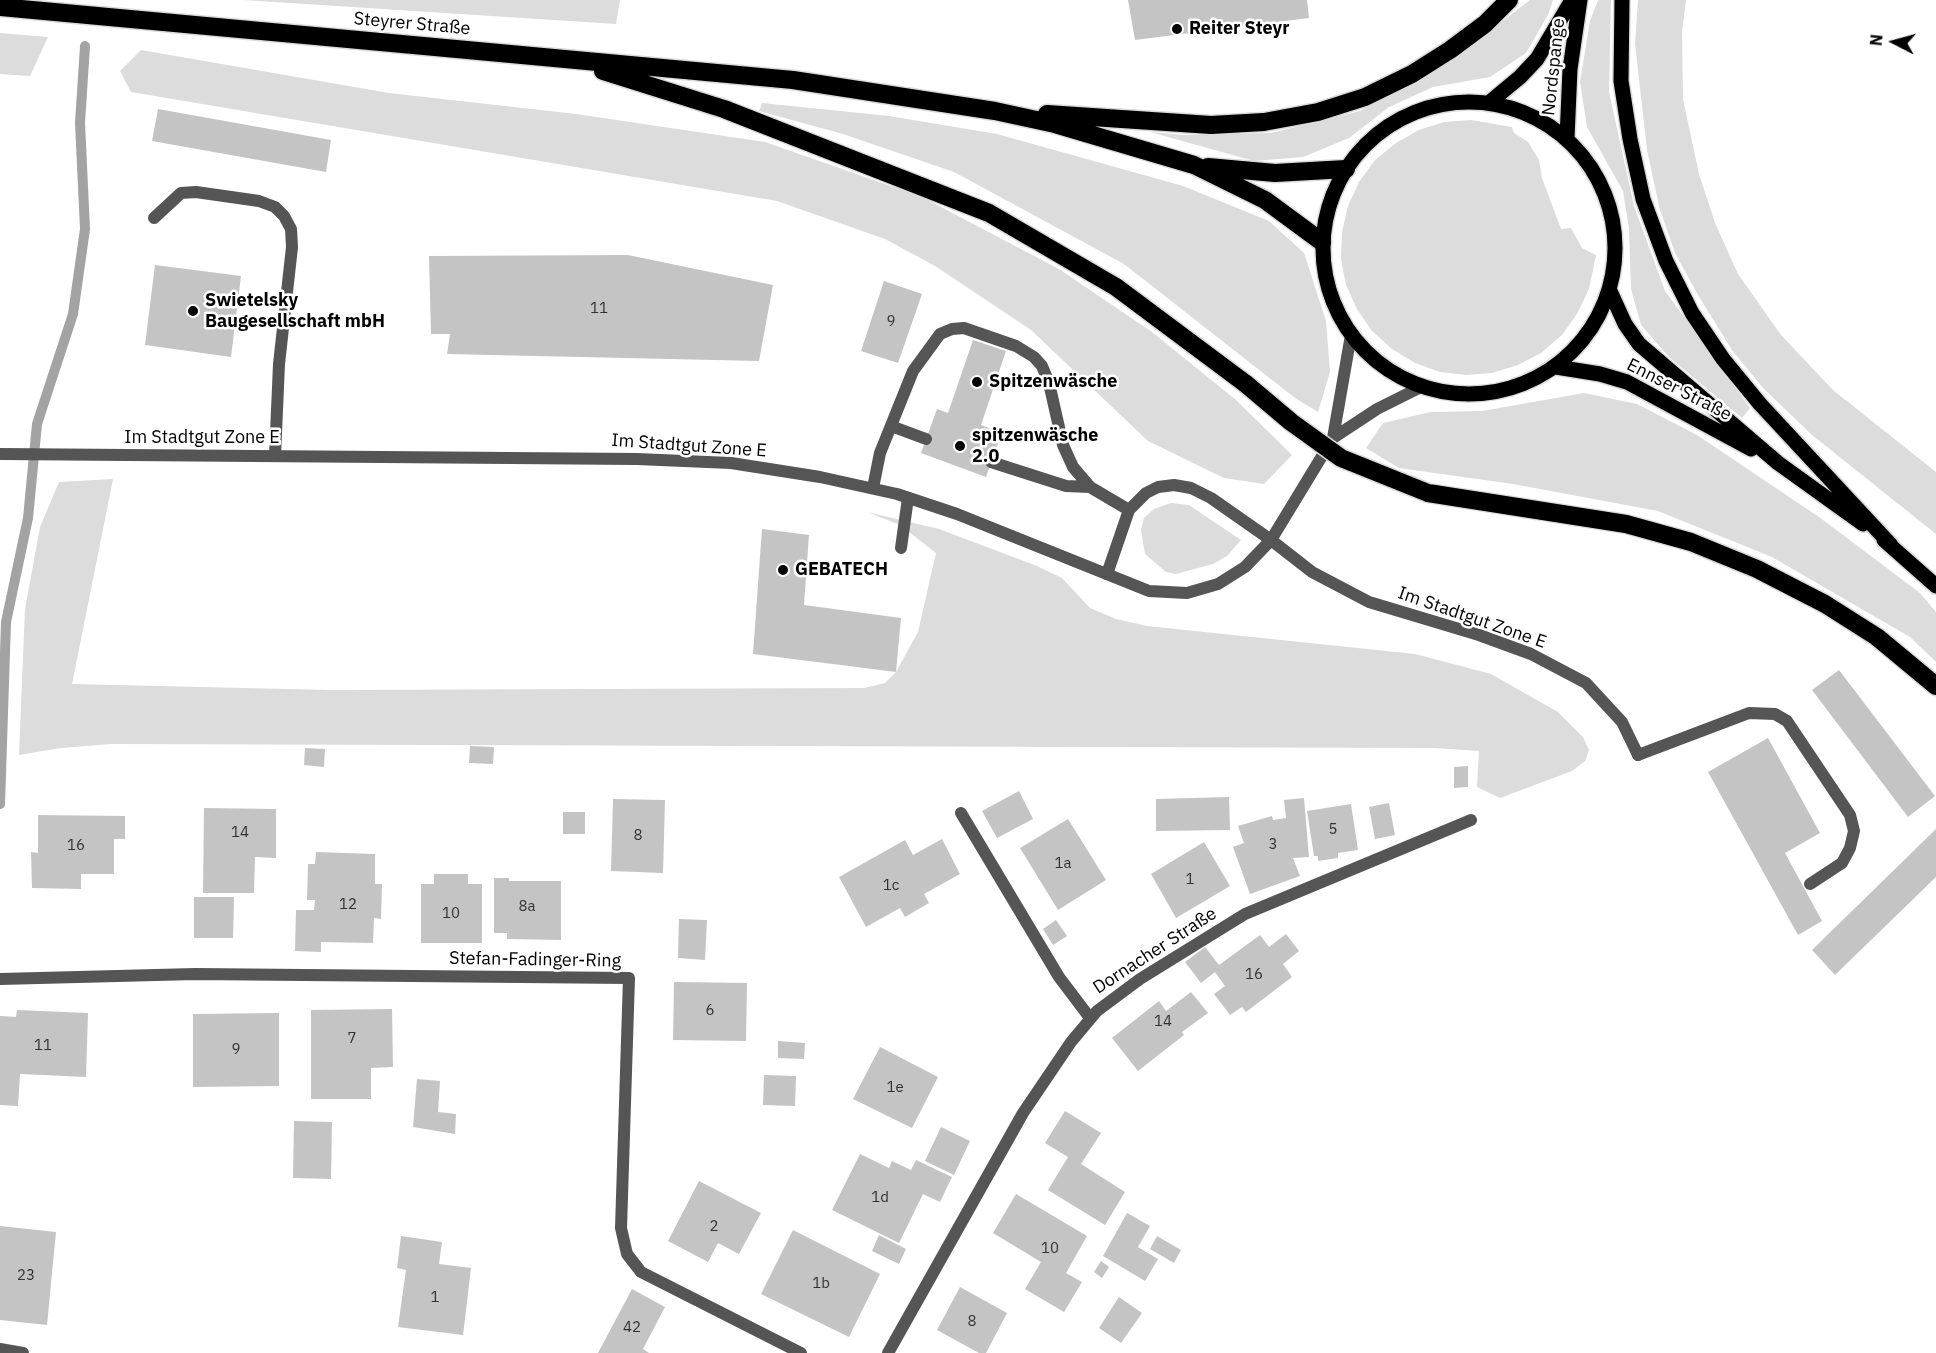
<!DOCTYPE html>
<html>
<head>
<meta charset="utf-8">
<style>
	body { margin:0 }
	#map { position:relative; width:1936px; height:1353px; overflow:hidden; background:#fff; font-family:"IBM Plex Sans",sans-serif }
	canvas { display:block }
	.north { position:absolute; left:1864px; top:12px; width:60px; height:60px; -webkit-text-stroke:4px #fff; paint-order:stroke; rotate:276deg; font-size:16px; font-weight:700; line-height:24px; text-align:center; color:#000 }
	.north::after { content:''; display:block; margin:auto; width:21px; height:27px; background:#000; clip-path:polygon(50% 0,100% 100%,50% 72%,0 100%) }
</style>
</head>
<body>
<div id="map">
<canvas width="1936" height="1353"></canvas>
<div class="north">N</div>
</div>
<script>
const ctx = document.querySelector('canvas').getContext('2d');
ctx.lineJoin = 'round';
function paint(path, color) {
  ctx.fillStyle = color;
  ctx.fill(path, 'evenodd');
}
function toPath(rows) {
  const path = new Path2D();
  for (const r of rows) {
    if (r.length === 3) {
      path.moveTo(r[0] + r[2], r[1]);
      path.arc(r[0], r[1], r[2], 0, 2 * Math.PI);
      continue;
    }
    path.moveTo(r[0], r[1]);
    for (let i = 2; i < r.length; i += 2) path.lineTo(r[i], r[i + 1]);
  }
  return path;
}
function stroke(path, color, width, dash) {
  ctx.strokeStyle = color;
  ctx.lineWidth = width;
  ctx.lineCap = dash ? 'butt' : 'round';
  ctx.setLineDash(dash || []);
  ctx.stroke(path);
}
function write(font, color, halo, rows, align = 'center') {
  ctx.font = font + ' "IBM Plex Sans",sans-serif';
  ctx.lineWidth = 5;
  ctx.setLineDash([]);
  ctx.textBaseline = 'middle';
  ctx.strokeStyle = halo;
  ctx.fillStyle = color;
  for (const [text, x, y, turn = 0] of rows) {
    ctx.save();
    ctx.translate(x, y);
    ctx.rotate((+turn || 0) * Math.PI / 180);
    ctx.textAlign = isNaN(turn) ? turn : align;
    if (halo) ctx.strokeText(text, 0, 0);
    ctx.fillText(text, 0, 0);
    ctx.restore();
  }
}
paint(toPath([
	[243,0,620,0,616,24],
	[1530,0,1553,0,1548,15,1526,53,1490,77,1433,87,1389,107,1349,138,1303,157,1254,161,1150,132,1184,135,1271,133,1360,111,1454,59],
	[1598,0,1611,0,1609,92,1634,206,1665,291,1750,408,1742,418,1670,358,1641,325,1631,289,1629,229,1623,191,1587,127,1580,82,1590,21],
	[1638,0,1686,0,1682,32,1683,99,1699,174,1715,223,1738,274,1781,335,1833,390,1936,472,1936,534,1812,435,1763,388,1732,350,1698,295,1675,253,1660,210,1647,150,1635,44],
	[0,33,48,37,30,76,0,74],
	[141,50,389,93,576,114,765,142,922,197,1059,269,1152,332,1236,400,1292,455,1264,484,1224,478,1148,441,1031,330,935,266,885,239,777,201,131,92,120,71],
	[762,103,889,116,997,134,1183,186,1269,221,1304,253,1326,321,1330,372,1318,412,1295,398,1124,264,954,172,843,134,759,111],
	[1471,120,1512,127,1514,133,1528,142,1539,160,1542,178,1561,229,1571,228,1582,248,1596,255,1589,289,1577,314,1562,335,1541,353,1518,365,1492,373,1466,375,1440,372,1415,363,1392,349,1372,331,1357,309,1346,285,1341,259,1342,232,1348,206,1359,182,1375,160,1396,143,1419,130,1444,122],
	[1584,393,1637,404,1697,435,1819,517,1920,593,1936,612,1936,662,1910,637,1772,557,1658,511,1513,484,1399,468,1366,448,1383,423,1431,412,1482,411],
	[113,479,72,684,330,690,864,688,885,683,896,672,918,632,936,553,900,525,867,512,939,529,1037,566,1062,578,1090,608,1116,619,1147,626,1415,654,1491,674,1558,712,1583,737,1589,750,1585,761,1572,771,1500,798,1477,787,1479,751,1434,748,111,744,61,748,19,755,25,609,40,527,59,482],
	[1171,503,1189,505,1241,540,1227,556,1213,564,1176,574,1166,572,1145,554,1141,530,1144,518,1154,509]
]), '#dcdcdc');
stroke(toPath([
	[0,804,6,622,28,518,37,424,73,314,85,229,80,123,85,46]
]), '#a3a3a3', 10);
paint(toPath([
	[1128,0,1307,0,1309,18,1135,40],
	[158,109,331,140,326,172,152,141],
	[628,255,773,285,759,361,447,354,450,334,431,334,429,256],
	[155,265,241,276,231,357,145,345],
	[884,281,922,294,898,363,861,351],
	[973,340,1006,351,981,425,1002,433,986,477,921,453,937,409,948,413],
	[762,529,809,535,804,605,901,618,896,672,753,654],
	[1839,670,1935,796,1908,817,1812,690],
	[1768,738,1820,833,1785,853,1822,921,1798,935,1708,772],
	[470,746,494,747,493,764,469,763],
	[305,748,325,749,324,767,304,765],
	[1468,766,1468,787,1454,788,1454,767],
	[1019,791,1033,819,997,838,982,811],
	[1229,797,1230,830,1156,831,1156,799],
	[1304,798,1309,857,1293,858,1300,876,1250,894,1233,847,1244,843,1238,826,1272,816,1273,820,1286,818,1284,800],
	[613,799,665,800,663,873,611,871],
	[1389,803,1395,835,1375,839,1369,807],
	[1351,804,1358,850,1338,853,1338,858,1318,861,1318,856,1314,856,1307,811],
	[204,808,276,809,276,858,255,857,254,893,203,893],
	[563,812,585,812,585,834,563,834],
	[38,815,125,816,125,839,114,839,114,874,81,874,81,889,32,888,31,852,38,853],
	[1068,819,1106,880,1058,910,1020,848],
	[1936,829,1936,877,1835,975,1812,950],
	[942,839,960,874,924,894,929,903,905,917,900,908,866,927,839,877,905,840,913,855],
	[1204,842,1230,886,1176,918,1151,874],
	[316,852,375,854,375,884,382,884,381,919,374,918,373,943,321,942,321,952,295,951,296,910,314,910,315,900,307,900,308,864,315,864],
	[434,874,468,874,468,884,482,884,482,943,421,943,421,884,434,884],
	[494,878,509,878,509,881,561,881,561,940,507,939,507,933,494,933],
	[194,897,234,897,233,938,194,938],
	[679,919,707,920,705,960,678,958],
	[1056,920,1067,936,1053,945,1043,929],
	[1286,934,1299,951,1283,964,1292,977,1246,1012,1242,1007,1230,1015,1214,994,1225,986,1215,972,1201,983,1185,962,1205,947,1219,965,1260,935,1269,947],
	[674,982,747,983,746,1041,673,1040],
	[1191,992,1208,1013,1182,1032,1184,1035,1138,1071,1112,1038,1159,1001,1166,1011],
	[392,1009,393,1067,371,1068,371,1099,311,1099,311,1010],
	[17,1010,88,1013,86,1077,20,1074,18,1106,0,1105,0,1016,16,1017],
	[279,1013,279,1086,193,1087,193,1014],
	[778,1041,805,1043,804,1059,778,1058],
	[880,1047,938,1077,912,1128,853,1099],
	[764,1075,796,1076,795,1106,763,1105],
	[417,1079,440,1081,438,1112,456,1114,455,1134,413,1127],
	[1065,1111,1101,1133,1081,1164,1125,1192,1105,1225,1048,1190,1068,1157,1045,1143],
	[294,1121,332,1122,331,1179,293,1178],
	[941,1127,970,1141,954,1175,925,1161],
	[860,1154,889,1168,892,1161,911,1170,916,1160,952,1177,940,1202,923,1194,899,1243,832,1210],
	[699,1181,761,1213,739,1254,718,1243,708,1262,668,1241],
	[1016,1194,1087,1236,1066,1273,1082,1282,1064,1312,1025,1289,1041,1262,993,1233],
	[1127,1213,1150,1226,1138,1247,1158,1259,1145,1281,1103,1256],
	[0,1226,56,1232,47,1325,0,1320],
	[793,1230,880,1274,849,1337,761,1294],
	[879,1235,906,1249,899,1264,872,1251],
	[401,1236,442,1242,439,1264,471,1268,463,1335,398,1327,406,1270,397,1268],
	[1157,1236,1181,1250,1174,1263,1150,1249],
	[1101,1261,1109,1267,1102,1278,1094,1272],
	[960,1287,1007,1313,986,1353,979,1353,937,1330],
	[632,1289,665,1307,643,1349,649,1353,598,1353],
	[1119,1297,1142,1313,1121,1343,1099,1328]
]), '#c4c4c4');
const primary = toPath([
	[1622,0,1621,81,1630,139,1643,199,1666,261,1692,313,1723,359,1760,404,1891,545],
	[1469,248,146],
	[1490,102,1520,77,1537,59,1572,0],
	[1567,138,1570,69,1580,0],
	[1610,291,1625,324,1639,344,1778,463,1863,524],
	[1556,367,1600,374,1627,382,1751,449],
	[1884,540,1936,586]
]);
const highway = toPath([
	[0,7,793,80,995,111,1055,124,1194,165,1265,200,1322,242],
	[603,71,724,109,989,213,1116,287,1246,384],
	[1047,114,1211,125,1264,122,1318,112,1365,97,1412,74,1450,50,1485,24,1509,0],
	[1208,167,1275,173,1346,169],
	[1428,493,1626,524,1691,542,1757,569,1825,604,1877,637,1936,686]
]);
stroke(primary, '#dbdbdb', 18);
stroke(highway, '#dbdbdb', 21);
stroke(toPath([
	[154,218,181,193,196,192,259,201,275,207,284,216,291,229,292,247,279,364,275,456],
	[891,426,926,439],
	[991,462,1066,486,1090,487],
	[873,488,880,453,913,371,940,334,952,329,964,328,1016,346,1034,357,1042,366,1049,383,1063,445,1073,467,1090,487,1129,510],
	[901,548,908,498],
	[1107,574,1129,510,1146,493,1158,487,1174,485,1191,488,1211,498,1271,540],
	[1638,755,1749,713,1775,714,1787,721,1850,815,1854,831,1850,848,1842,863,1810,884],
	[961,813,1059,977,1090,1018],
	[0,1349,23,1353]
]), '#555', 12);
stroke(toPath([
	[1333,438,1377,409,1421,387],
	[0,454,637,459,731,463,820,477,897,494,957,514,1149,591,1187,593,1218,584,1245,567,1271,540,1333,438,1351,335],
	[1271,540,1312,572,1369,602,1479,635,1531,654,1586,683,1622,722,1638,755],
	[0,979,195,974,629,978,621,1228,627,1254,641,1272,801,1353],
	[888,1353,1023,1113,1071,1042,1097,1011,1140,979,1245,914,1471,820]
]), '#555', 12);
stroke(primary, '#000', 15);
stroke(highway, '#000', 18);
const highwayBridge = toPath([
	[1246,384,1291,422,1341,458,1428,493]
]);
stroke(highwayBridge, '#dbdbdb', 21, []);
stroke(highwayBridge, '#000', 18);
for (const [x, y, r, color] of [
	[1177,29,6,"#000"],
	[193,311,6,"#000"],
	[977,382,6,"#000"],
	[960,446,6,"#000"],
	[783,570,6,"#000"]
]) {
  const dot = new Path2D();
  dot.arc(x, y, r, 0, 2 * Math.PI);
  ctx.fillStyle = color;
  ctx.fill(dot);
  stroke(dot, '#fff', 2);
}
write('15px', '#313131', null, [
	["11",599,309],
	["9",891,322],
	["5",1333,830],
	["14",240,833],
	["8",638,836],
	["3",1273,845],
	["16",76,846],
	["1a",1063,864],
	["1",1190,880],
	["1c",891,886],
	["12",348,905],
	["8a",527,907],
	["10",451,914],
	["16",1254,975],
	["6",710,1011],
	["14",1163,1022],
	["7",352,1039],
	["11",43,1046],
	["9",236,1050],
	["1e",895,1088],
	["1d",880,1198],
	["2",714,1227],
	["10",1050,1249],
	["23",26,1276],
	["1b",821,1284],
	["1",435,1298],
	["8",972,1322],
	["42",632,1328]
]);
write('18px', '#000', '#fff', [
	["Steyrer Straße",412,24,5],
	["Nordspange",1554,67,-84],
	["Ennser Straße",1679,390,27],
	["Im Stadtgut Zone E",202,438],
	["Im Stadtgut Zone E",689,446,4],
	["Im Stadtgut Zone E",1472,618,19],
	["Dornacher Straße",1155,951,-33],
	["Stefan-Fadinger-Ring",535,960,1]
]);
write('bold 18px', '#000', '#fff', [
	["Reiter Steyr",1189,29],
	["Swietelsky",205,301],
	["Baugesellschaft mbH",205,322],
	["Spitzenwäsche",989,382],
	["spitzenwäsche",972,436],
	["2.0",972,457],
	["GEBATECH",795,570]
], 'left');
</script>
</body>
</html>
